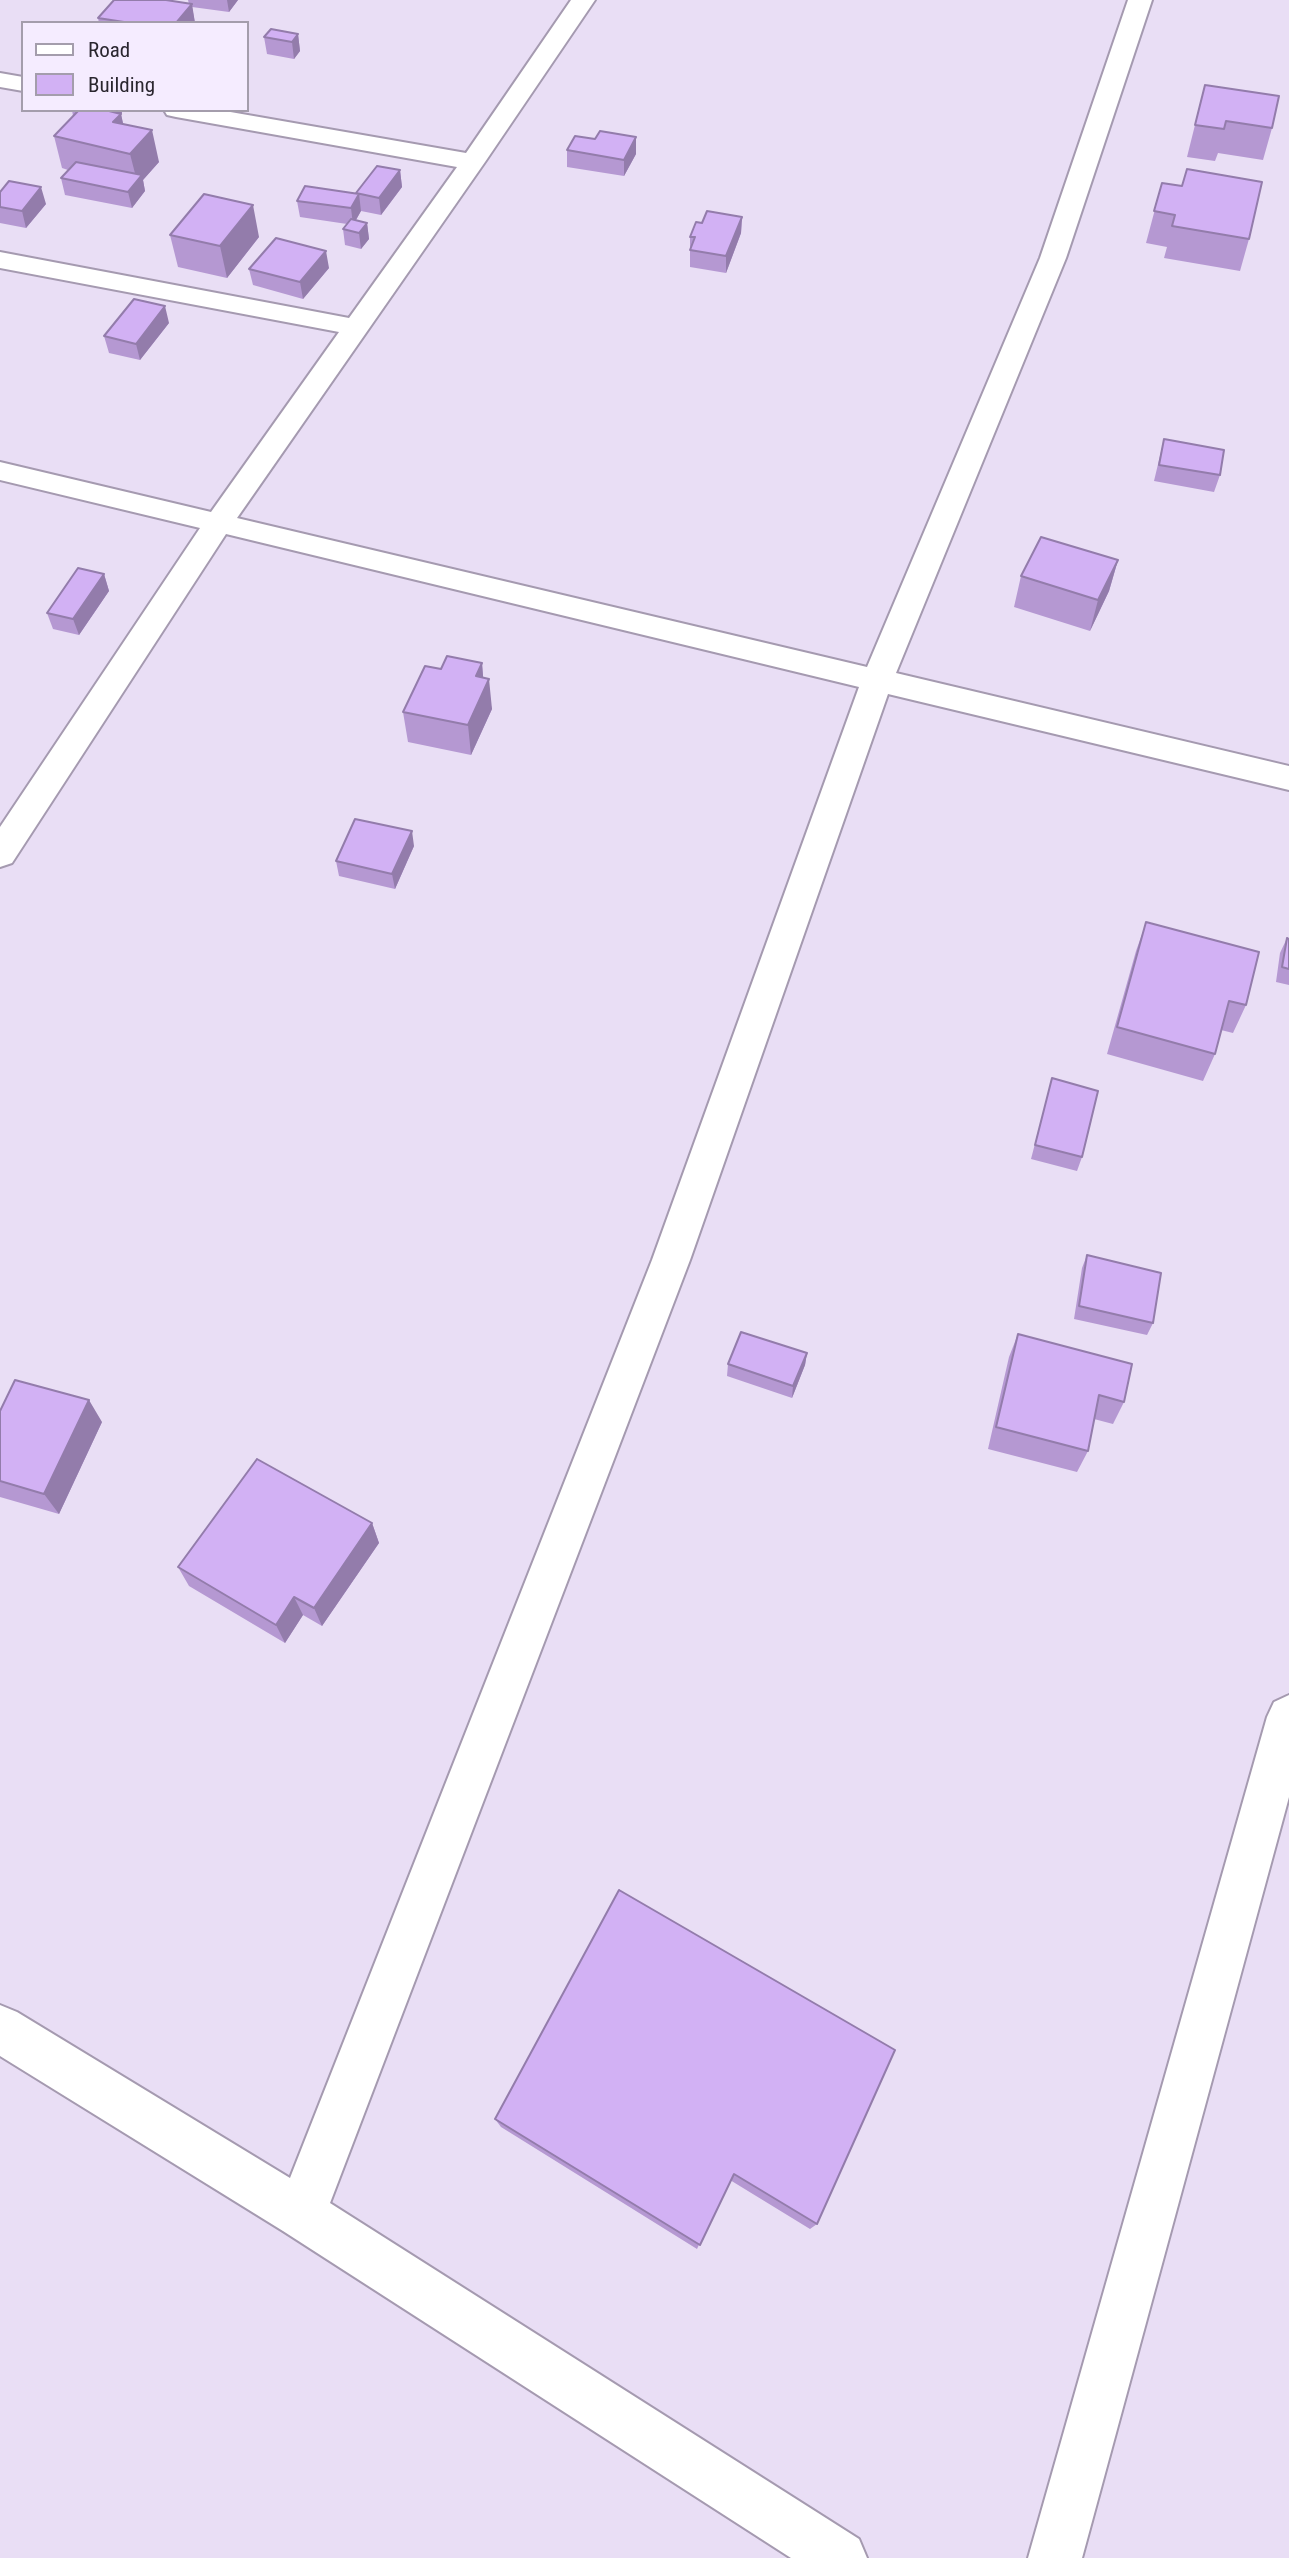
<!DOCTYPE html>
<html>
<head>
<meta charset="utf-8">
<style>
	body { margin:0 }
	#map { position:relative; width:1289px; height:2558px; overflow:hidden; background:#e9def5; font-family:"Roboto Condensed",sans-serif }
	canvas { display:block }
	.legend { position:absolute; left:21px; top:21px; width:228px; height:91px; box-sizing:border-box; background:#f5ecff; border:2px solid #a49dac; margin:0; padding:9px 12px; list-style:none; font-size:21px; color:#2a262f }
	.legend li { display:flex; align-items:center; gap:14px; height:35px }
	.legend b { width:35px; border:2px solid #a49dac }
</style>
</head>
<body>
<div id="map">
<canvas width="1289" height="2558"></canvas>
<ul class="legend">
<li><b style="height:9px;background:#fff"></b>Road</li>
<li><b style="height:19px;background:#d2b1f4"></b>Building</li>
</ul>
</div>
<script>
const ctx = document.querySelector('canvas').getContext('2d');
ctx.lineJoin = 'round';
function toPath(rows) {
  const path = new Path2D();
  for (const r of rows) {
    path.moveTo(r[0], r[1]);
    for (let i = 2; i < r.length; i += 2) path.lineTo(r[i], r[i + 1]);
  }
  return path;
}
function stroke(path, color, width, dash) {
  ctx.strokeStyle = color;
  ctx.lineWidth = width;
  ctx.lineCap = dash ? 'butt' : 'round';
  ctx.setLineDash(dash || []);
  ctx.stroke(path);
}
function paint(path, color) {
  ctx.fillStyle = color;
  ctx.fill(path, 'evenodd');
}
const minor = toPath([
	[571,0,595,0,485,162,237,518,867,667,1040,258,1128,0,1152,0,1066,258,896,673,1289,766,1289,790,888,694,690,1260,330,2203,859,2539,867,2558,791,2558,283,2231,0,2056,0,2005,17,2012,290,2178,652,1260,859,687,226,534,12,863,0,867,0,827,200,528,0,480,0,462,211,512,339,332,0,268,0,252,349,318,457,167,176,117,167,115,164,110,219,110,466,153,571,0],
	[0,73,23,77,23,91,0,87,0,73],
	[1289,1695,1289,1797,1082,2558,1028,2558,1267,1717,1274,1702,1289,1695]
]);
stroke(minor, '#a59ab0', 4);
paint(minor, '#fff');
paint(toPath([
	[188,0,238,0,229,12,192,7,195,23,99,23,98,18,189,4],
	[298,34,300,51,294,59,267,54,264,37],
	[1205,85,1272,128,1263,160,1218,153,1215,161,1187,157],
	[72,110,121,110,122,113,121,114,123,124,159,162,143,180,145,191,132,208,65,195,61,178,68,170,62,168,54,136,73,116],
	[567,150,636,154,624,176,567,167],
	[400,170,402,187,381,215,361,211,356,220,367,223,369,239,361,249,345,245,343,229,347,224,300,217,297,201,356,194],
	[1162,183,1249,239,1240,271,1164,258,1167,247,1146,243],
	[0,192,46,204,26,228,0,223],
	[742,217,741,233,726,273,690,267,690,237,702,223],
	[170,235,259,237,227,278,178,267],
	[329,268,303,299,253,285,249,269],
	[169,323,140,360,109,353,104,336],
	[1164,439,1220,475,1214,492,1154,481],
	[1118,560,1109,591,1090,631,1014,607,1021,576],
	[104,574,109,591,79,635,53,629,47,613],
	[482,663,483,678,492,709,471,755,408,742,403,712,441,669],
	[414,846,395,889,339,876,336,861],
	[1146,923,1246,1005,1233,1033,1221,1030,1215,1054,1203,1081,1107,1054,1136,951],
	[1287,938,1289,939,1289,985,1276,982,1280,953],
	[1052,1078,1082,1157,1077,1171,1031,1159],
	[1087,1255,1153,1323,1147,1335,1074,1319,1082,1268],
	[1018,1334,1124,1402,1113,1424,1094,1419,1088,1451,1077,1472,988,1449,1009,1357],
	[807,1353,805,1365,792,1398,727,1376,728,1364],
	[0,1411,102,1422,59,1514,0,1497],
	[372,1523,379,1543,322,1626,303,1615,285,1643,189,1586,178,1567],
	[619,1890,817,2224,810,2229,730,2180,697,2249,501,2127,495,2119]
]), '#b598d2');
paint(toPath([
	[227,0,238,0,229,12],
	[192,4,195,23,176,23],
	[298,34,300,51,294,59,292,42],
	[106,110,121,110,122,113,121,114,128,146],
	[152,130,159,162,143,180,145,191,132,208,128,192,137,181,130,154],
	[636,137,636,154,624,176,624,160],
	[400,170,402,187,381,215,379,198],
	[41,187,46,204,26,228,22,211],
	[359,194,361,211,353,225,351,208],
	[253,205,259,237,227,278,220,246],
	[742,217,741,233,726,273,726,256],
	[367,223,369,239,361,249,359,233],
	[326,251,329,268,303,299,300,282],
	[165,306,169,323,140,360,136,344],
	[1118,560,1109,591,1090,631,1098,600],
	[104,574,109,591,79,635,73,619],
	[482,663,484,688,489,679,492,709,471,755,468,725,476,676],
	[412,831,414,846,395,889,392,874],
	[807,1353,805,1365,792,1398,793,1386],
	[89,1400,102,1422,59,1514,44,1494],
	[372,1523,379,1543,322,1626,314,1608],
	[294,1597,303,1615,285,1643,276,1625]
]), '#937cab');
const building = toPath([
	[114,0,166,0,192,4,176,23,124,23,124,22,98,18,114,0],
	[271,29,298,34,292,42,264,37,271,29],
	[1205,85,1279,96,1272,128,1226,121,1224,129,1195,125,1205,85],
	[79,110,105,110,121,114,113,122,152,130,130,154,54,136,79,110],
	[600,131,636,137,624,160,567,150,575,136,595,139,600,131],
	[76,162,142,175,128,192,61,178,76,162],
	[377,166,400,170,379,198,356,193,377,166],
	[1187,169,1262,182,1249,239,1172,226,1175,215,1154,211,1162,183,1182,186,1187,169],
	[9,181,41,187,22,211,0,207,0,192,9,181],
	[305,186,359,194,351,208,297,201,305,186],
	[204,194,253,205,220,246,170,235,204,194],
	[707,211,742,217,726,256,690,250,695,237,690,237,696,222,702,223,707,211],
	[351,219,367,223,359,233,343,229,351,219],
	[276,238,326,251,300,282,249,269,276,238],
	[134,299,165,306,136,344,104,336,134,299],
	[1164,439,1224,450,1220,475,1159,465,1164,439],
	[1041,537,1118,560,1098,600,1021,576,1041,537],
	[78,568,104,574,73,619,47,613,78,568],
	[447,656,482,663,476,676,489,679,468,725,403,712,425,666,441,669,447,656],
	[355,819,412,831,392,874,336,861,355,819],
	[1146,922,1259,952,1246,1005,1229,1001,1215,1054,1117,1027,1146,922],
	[1287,938,1289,939,1289,969,1282,967,1287,938],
	[1052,1078,1098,1091,1082,1157,1035,1145,1052,1078],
	[1087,1255,1161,1273,1153,1323,1079,1306,1087,1255],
	[741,1332,807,1353,793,1386,728,1364,741,1332],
	[1018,1334,1132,1364,1124,1402,1099,1395,1088,1451,996,1427,1018,1334],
	[15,1380,89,1400,44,1494,0,1481,0,1411,15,1380],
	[257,1459,372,1523,314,1608,294,1597,276,1625,178,1567,257,1459],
	[619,1890,895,2050,817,2224,734,2174,700,2245,495,2119,619,1890]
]);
paint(building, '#d2b1f4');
stroke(building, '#937cab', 2);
</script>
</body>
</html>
